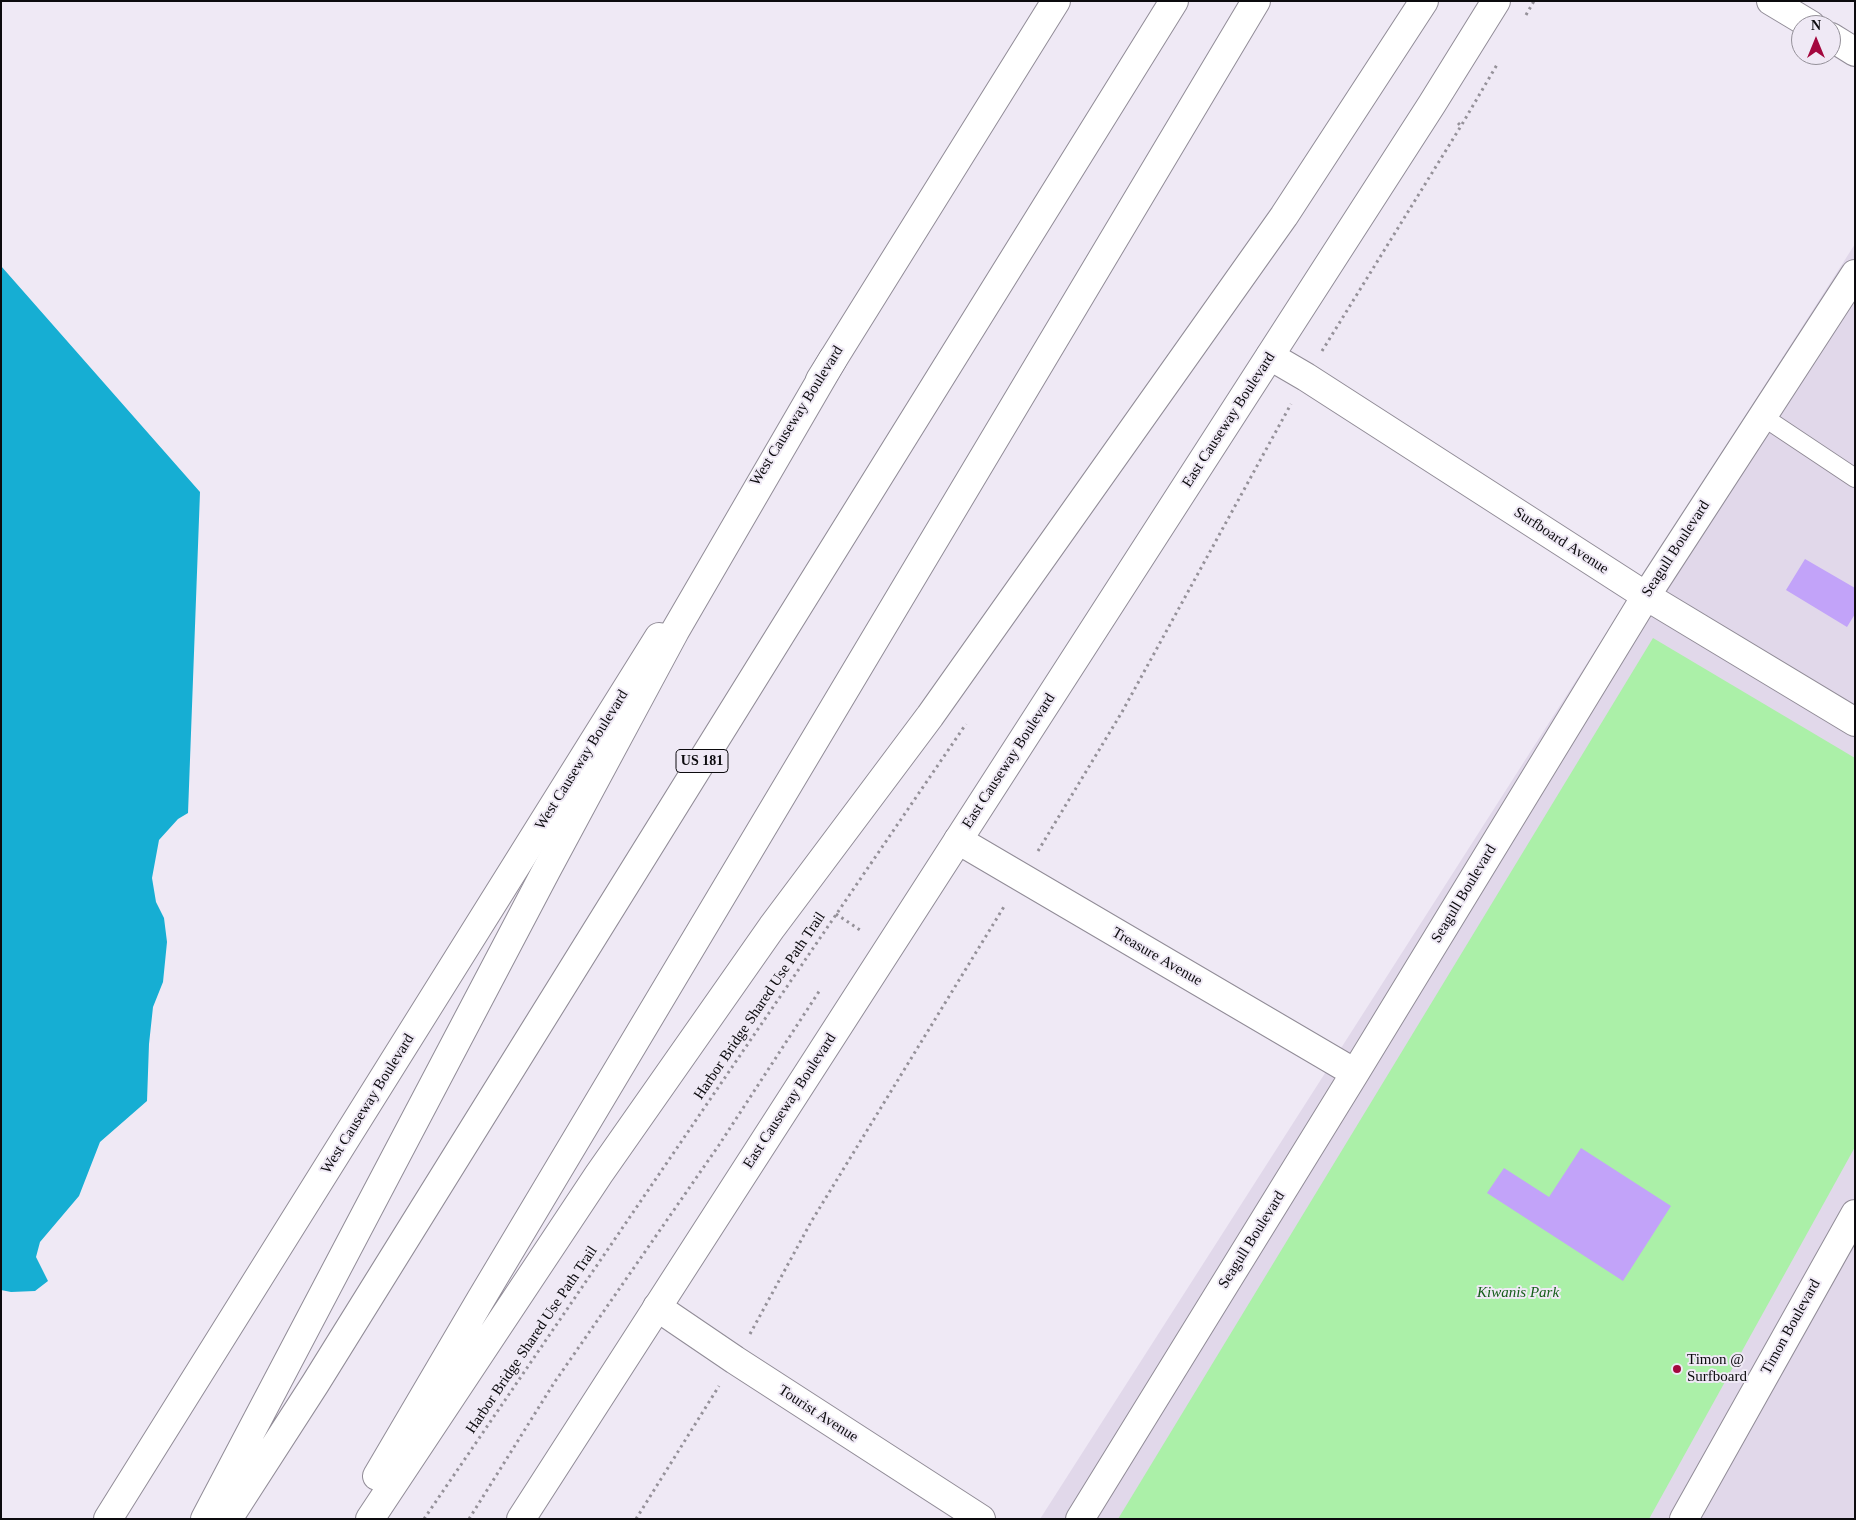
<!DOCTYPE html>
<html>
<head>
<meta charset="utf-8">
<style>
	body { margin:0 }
	#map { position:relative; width:1856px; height:1520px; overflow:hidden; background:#efe9f5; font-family:Georgia,serif }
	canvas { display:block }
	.frame { position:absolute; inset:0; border:2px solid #0c0b0e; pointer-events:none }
	.north { position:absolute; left:1791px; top:15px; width:50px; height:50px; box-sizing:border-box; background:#efe9f5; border:1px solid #949099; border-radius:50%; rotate:0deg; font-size:14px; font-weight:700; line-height:20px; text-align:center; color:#0c0b0e }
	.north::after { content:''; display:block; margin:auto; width:18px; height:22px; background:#a3083e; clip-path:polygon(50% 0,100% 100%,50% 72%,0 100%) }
</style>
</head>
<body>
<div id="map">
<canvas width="1856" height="1520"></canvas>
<div class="frame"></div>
<div class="north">N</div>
</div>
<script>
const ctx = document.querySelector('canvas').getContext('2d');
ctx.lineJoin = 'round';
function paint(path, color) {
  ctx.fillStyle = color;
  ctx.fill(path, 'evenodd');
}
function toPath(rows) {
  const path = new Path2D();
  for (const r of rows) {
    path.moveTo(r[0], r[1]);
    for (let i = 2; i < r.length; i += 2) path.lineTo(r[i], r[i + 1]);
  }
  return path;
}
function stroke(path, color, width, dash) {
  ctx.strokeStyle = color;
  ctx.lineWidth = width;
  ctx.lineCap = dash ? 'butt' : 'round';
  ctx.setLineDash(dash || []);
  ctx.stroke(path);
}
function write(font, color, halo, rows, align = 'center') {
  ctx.font = font + ' Georgia,serif';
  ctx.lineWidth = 4;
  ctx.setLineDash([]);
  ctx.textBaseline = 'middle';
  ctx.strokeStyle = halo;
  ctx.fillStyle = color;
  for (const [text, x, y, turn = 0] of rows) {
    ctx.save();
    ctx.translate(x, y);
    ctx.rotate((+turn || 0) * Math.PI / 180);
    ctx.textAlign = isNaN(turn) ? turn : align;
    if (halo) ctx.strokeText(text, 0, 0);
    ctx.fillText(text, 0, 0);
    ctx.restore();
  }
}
paint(toPath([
	[1855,244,1855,1519,1040,1519]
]), '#e1d8ea');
paint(toPath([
	[1653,638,1855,758,1855,1147,1649,1519,1118,1519]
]), '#abf0a8');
paint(toPath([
	[1,266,200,492,188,813,178,819,159,840,152,878,156,902,164,918,167,942,163,982,153,1007,149,1044,147,1101,100,1142,79,1196,40,1242,36,1257,48,1281,35,1291,11,1292,1,1290]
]), '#16aed3');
paint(toPath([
	[1805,559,1855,588,1855,614,1847,627,1786,590],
	[1581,1148,1671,1206,1623,1281,1487,1193,1504,1168,1549,1197]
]), '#c2a3f9');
const lane = toPath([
	[1762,416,1855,478]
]);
const street = toPath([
	[1771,1,1811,25],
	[1831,37,1855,52],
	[1270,356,1306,377,1646,596,1855,722],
	[958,840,1355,1073],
	[657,1307,735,1360,981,1519],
	[1080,1519,1355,1073,1646,596,1855,274]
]);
const secondary = toPath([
	[820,380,1056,1],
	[108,1519,659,637],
	[521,1519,1432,104,1496,1],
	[1684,1519,1855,1214]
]);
const highway = toPath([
	[377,1476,481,1299,1256,1],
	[205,1519,546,871,675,631,833,359],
	[228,1519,315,1384,1174,1],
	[370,1519,599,1174,772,927,930,716,1284,216,1424,1]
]);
stroke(lane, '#918c97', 20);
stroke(street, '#918c97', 30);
stroke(secondary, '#918c97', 30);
stroke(highway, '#918c97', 30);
stroke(toPath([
	[1526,15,1534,1],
	[1458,123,1461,126,1498,63],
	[1322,351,1461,126],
	[1038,851,1122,712,1291,404],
	[836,914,860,930,858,933],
	[750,1334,811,1222,1005,905],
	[424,1519,966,724],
	[469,1519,554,1383,719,1145,820,990],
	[636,1519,719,1386]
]), '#959199', 3, [2.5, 4]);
stroke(lane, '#fff', 18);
stroke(street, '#fff', 28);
stroke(secondary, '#fff', 28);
stroke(highway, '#fff', 28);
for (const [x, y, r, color] of [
	[1677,1369,5,"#a3083e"]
]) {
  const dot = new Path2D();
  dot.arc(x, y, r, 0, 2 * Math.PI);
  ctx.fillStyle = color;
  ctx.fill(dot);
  stroke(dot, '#efe9f5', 2);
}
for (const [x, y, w] of [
	[702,761,52]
]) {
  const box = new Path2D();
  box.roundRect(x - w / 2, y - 11.5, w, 23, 4);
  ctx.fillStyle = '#efe9f5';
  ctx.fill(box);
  stroke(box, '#0c0b0e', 1);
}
write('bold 14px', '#0c0b0e', null, [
	["US 181",702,761]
]);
write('15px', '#0c0b0e', '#efe9f5', [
	["West Causeway Boulevard",797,416,-58],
	["East Causeway Boulevard",1229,420,-57],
	["Surfboard Avenue",1561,541,33],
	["Seagull Boulevard",1676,549,-57],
	["West Causeway Boulevard",582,760,-58],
	["East Causeway Boulevard",1009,761,-57],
	["Seagull Boulevard",1464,894,-59],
	["Treasure Avenue",1157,957,30],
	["Harbor Bridge Shared Use Path Trail",760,1006,-56],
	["East Causeway Boulevard",790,1101,-57],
	["West Causeway Boulevard",368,1104,-58],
	["Seagull Boulevard",1252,1240,-58],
	["Timon Boulevard",1791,1327,-61],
	["Harbor Bridge Shared Use Path Trail",532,1340,-56],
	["Tourist Avenue",818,1414,33]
]);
write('italic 15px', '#145d19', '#efe9f5', [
	["Kiwanis Park",1518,1293]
]);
write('15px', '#0c0b0e', '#efe9f5', [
	["Timon @",1687,1360],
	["Surfboard",1687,1377]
], 'left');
</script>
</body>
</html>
